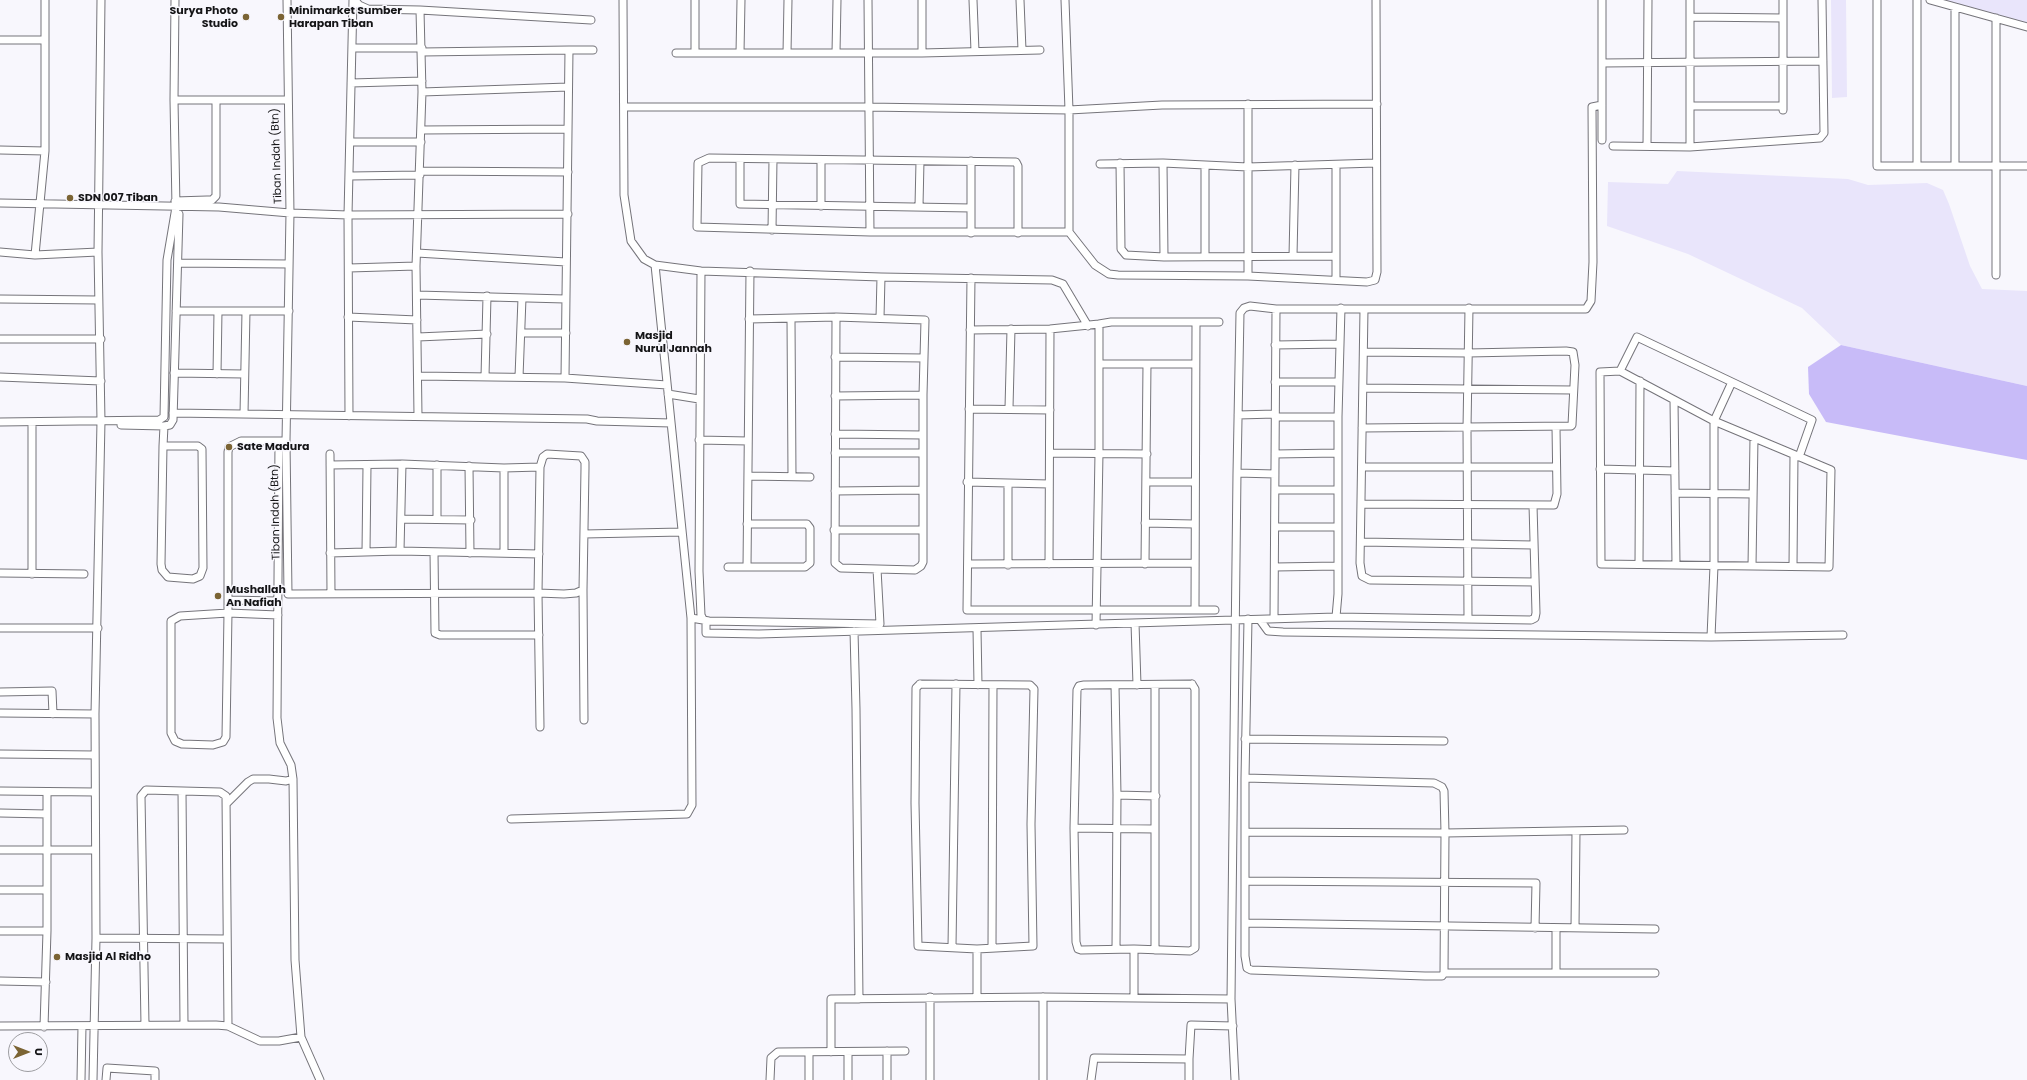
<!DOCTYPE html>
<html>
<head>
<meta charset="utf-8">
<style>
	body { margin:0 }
	#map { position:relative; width:2027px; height:1080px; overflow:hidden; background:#f8f7fd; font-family:Poppins,sans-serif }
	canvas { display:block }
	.north { position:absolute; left:8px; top:1032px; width:40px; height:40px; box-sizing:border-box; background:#f8f7fd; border:1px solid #9d9da1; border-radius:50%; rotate:90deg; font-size:11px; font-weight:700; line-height:16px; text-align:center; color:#151517 }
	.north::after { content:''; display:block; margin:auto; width:14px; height:18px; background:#7b6434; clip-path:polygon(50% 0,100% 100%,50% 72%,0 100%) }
</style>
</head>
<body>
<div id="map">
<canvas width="2027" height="1080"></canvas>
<div class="north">U</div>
</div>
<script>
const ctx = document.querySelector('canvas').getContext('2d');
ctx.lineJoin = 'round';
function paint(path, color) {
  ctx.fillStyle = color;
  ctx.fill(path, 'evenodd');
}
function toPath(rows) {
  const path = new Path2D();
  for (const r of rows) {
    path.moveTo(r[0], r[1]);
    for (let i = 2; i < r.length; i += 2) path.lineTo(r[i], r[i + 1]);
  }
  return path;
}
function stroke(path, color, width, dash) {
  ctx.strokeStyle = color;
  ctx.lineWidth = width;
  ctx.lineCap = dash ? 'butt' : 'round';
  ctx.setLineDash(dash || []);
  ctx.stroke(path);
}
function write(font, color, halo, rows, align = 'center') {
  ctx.font = font + ' Poppins,sans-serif';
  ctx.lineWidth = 3;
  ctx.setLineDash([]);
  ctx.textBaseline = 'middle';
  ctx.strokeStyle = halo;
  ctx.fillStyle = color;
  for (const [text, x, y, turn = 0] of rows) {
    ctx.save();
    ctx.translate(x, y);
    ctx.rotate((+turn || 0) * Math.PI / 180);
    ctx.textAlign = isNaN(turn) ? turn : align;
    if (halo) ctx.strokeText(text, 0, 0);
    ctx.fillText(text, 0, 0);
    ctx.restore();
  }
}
paint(toPath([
	[1831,0,1846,0,1847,97,1832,98],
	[1936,0,2027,0,2027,25],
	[1677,171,1848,179,1868,185,1927,183,1943,190,1949,204,1970,266,1982,289,2027,291,2027,386,1841,345,1802,308,1688,254,1607,226,1608,182,1668,184]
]), '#e9e5fb');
paint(toPath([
	[1841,345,2027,386,2027,460,1826,422,1809,394,1808,367]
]), '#c8bbf8');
const street = toPath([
	[287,0,290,213,286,441,288,594,538,593,564,594,576,593,583,590,585,468,585,462,581,456,547,454,543,457,540,467,538,593,540,727],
	[355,0,359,5,368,9,420,10,591,20],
	[868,0,870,232,1069,232],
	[973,0,975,51],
	[1020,0,1022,50],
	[1065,0,1069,110,1069,232,1095,265,1109,274,1118,275,1248,276,1367,282,1375,280,1377,272,1376,0],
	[1783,0,1783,110],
	[1877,0,1877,166,2027,166],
	[1930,0,2027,27],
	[1955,7,1955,166],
	[1690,17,1783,18],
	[0,40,45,40],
	[352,48,422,48],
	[569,50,593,50],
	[422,52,569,50,565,378],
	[676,53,922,53,1040,50],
	[695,53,695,0],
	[740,53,741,0],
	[787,53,788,0],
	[836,53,837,0],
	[922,53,922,0],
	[1602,63,1823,61],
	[351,83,422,81],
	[422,92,568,87],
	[174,100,287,100],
	[1690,106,1782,106],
	[625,107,867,107,1069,110,1162,105,1377,104],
	[421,130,568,129],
	[1602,140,1602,0],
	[350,142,421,142],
	[1613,146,1690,147,1820,138,1824,133,1822,0],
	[1647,146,1648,0],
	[1690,147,1690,0],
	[0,150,45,151],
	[740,159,740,204,971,208],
	[821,160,821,206],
	[971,161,971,233],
	[1120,163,1121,249,1126,255,1164,257,1335,256],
	[1163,163,1164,257],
	[1100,164,1163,163,1248,167,1376,163],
	[1205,165,1205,256],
	[1336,165,1336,279],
	[1917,166,1917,0],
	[420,171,568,172],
	[350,176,420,175],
	[175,201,207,200,212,200,216,196,216,101],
	[0,203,219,207,290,213,348,215,568,214],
	[919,206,920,161],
	[772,230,773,159],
	[870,232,697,227,698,163,709,158,1016,162,1018,166,1018,233],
	[0,252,35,255,98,252],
	[417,253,566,262],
	[35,255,45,151,45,0],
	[1293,256,1295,165],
	[178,263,289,264],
	[655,265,701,271,881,277,1052,280,1063,284,1088,326],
	[349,268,416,266],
	[701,271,699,571,701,615,703,619],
	[1996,275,1996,18],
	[1248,276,1248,104],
	[971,278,967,610,1215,610],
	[417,295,565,299],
	[0,299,98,300],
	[1364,309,1360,563,1362,576,1370,580,1535,582],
	[176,311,289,311],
	[348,317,417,320],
	[836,317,925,320,923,395,923,562,921,566,915,570,841,568,835,563,836,317],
	[880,318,881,277],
	[749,319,836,317],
	[791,319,792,476],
	[970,330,1050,329,1099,324],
	[521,333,566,333],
	[418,337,487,334],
	[0,339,101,339],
	[1275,345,1340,344],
	[835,357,924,358],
	[1099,364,1195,364],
	[1620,371,1714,421,1831,470,1829,567,1601,564,1600,372,1620,371],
	[1620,371,1637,337,1812,420,1799,457],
	[174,373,244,374],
	[217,374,218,311],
	[418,376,565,378,667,385],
	[0,377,101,381],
	[485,377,487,296],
	[519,377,522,298],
	[1275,382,1339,382],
	[1363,388,1573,390],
	[668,394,699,399],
	[835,396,923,395],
	[1674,400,1676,565],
	[1009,408,1011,329],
	[969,409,1050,410],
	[173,413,587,419,597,421,671,423],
	[244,414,246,311],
	[1238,415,1275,414],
	[349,416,348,215,353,0],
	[418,416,416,266,422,92,420,10],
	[1275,417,1338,417],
	[0,422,159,420,164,417,167,260,176,207,174,100,175,0],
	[32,422,32,574],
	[121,425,164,426,170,425,173,420,179,214],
	[1362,428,1571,426,1572,425,1575,365,1573,352,1566,351,1468,353,1364,352],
	[835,434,923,435],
	[699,440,748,441],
	[163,446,198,446,202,449,203,568,200,576,193,579,168,577,162,570,161,564,163,446,164,426],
	[835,453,923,453],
	[1050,453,1147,454],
	[330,454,331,594],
	[1275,454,1338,453],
	[330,465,402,464,504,468,540,467],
	[437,465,437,519],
	[469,466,470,553],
	[1362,467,1556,467],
	[1600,469,1675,471],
	[1237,473,1275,474],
	[748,476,810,477],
	[967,482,1049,484],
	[1146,482,1194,482],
	[1008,483,1008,565],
	[1275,490,1338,490],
	[835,491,923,490],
	[1675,493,1753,494],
	[1362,504,1554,505,1557,494,1556,427],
	[402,519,471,520],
	[1145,523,1194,524],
	[1275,527,1338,527],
	[834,530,923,530],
	[584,534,682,532],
	[1362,542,1533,545],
	[400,551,402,464],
	[366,552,367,466],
	[434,552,435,633,440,635,539,635],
	[330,553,400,551,539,554],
	[504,553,504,468],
	[968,564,1194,563],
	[1049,564,1050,329],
	[1145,564,1147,364],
	[1639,564,1640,381],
	[1752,566,1754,438],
	[1793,566,1794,455],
	[728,567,805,567,810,563,810,528,807,524,747,524],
	[747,567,750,271],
	[1275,567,1338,566],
	[0,573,84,574],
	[583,590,584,720],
	[228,600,277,601],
	[1195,609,1196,323],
	[278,615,228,613,180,616,171,621,171,733,175,741,182,744,213,745,223,742,226,737,228,613,228,452,229,447,241,441,284,441],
	[1336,617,1338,594,1338,417,1341,308],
	[691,618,709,621,880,624,877,569],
	[1274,619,1276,309],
	[1468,619,1467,428,1469,308],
	[1260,620,1268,631,1283,632,1711,637,1843,635],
	[706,621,706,633,759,634,1336,617,1531,620,1535,618,1536,613,1533,505],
	[1135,623,1137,685],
	[1096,625,1099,453,1099,324,1111,322,1219,322],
	[0,628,98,628],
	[977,629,978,685],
	[854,631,856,709,859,999],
	[1711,637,1714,566,1714,421,1732,382],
	[920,684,1030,685,1034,689,1031,824,1033,946,977,949,918,946,915,803,916,688,920,684],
	[1192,684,1195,689,1195,948,1190,951,1134,949,1081,950,1078,949,1076,942,1074,828,1077,690,1079,686,1084,685,1192,684],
	[1115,685,1117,795,1116,949],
	[0,692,52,691,53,714],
	[0,713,95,714],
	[1245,739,1444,741],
	[0,754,95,755],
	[1245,778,1434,783,1442,787,1444,791,1445,833,1624,830],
	[0,791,95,792],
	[182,791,184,1025],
	[1117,795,1156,796],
	[227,803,248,782,253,779,269,779,286,781,293,779],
	[0,813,47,814],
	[511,819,687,814,692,805,691,618,655,265,644,259,631,241,624,195,623,0],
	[1074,828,1155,829],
	[1245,832,1445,833,1444,973,1442,976,1425,976,1251,970,1247,968,1245,956,1245,778,1248,619],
	[0,850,95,850],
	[1245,881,1536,883,1535,928],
	[0,890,47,890],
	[1245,923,1655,929],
	[1575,928,1576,831],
	[0,931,47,931],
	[96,938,227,939],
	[952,946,956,684],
	[992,948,993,685],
	[977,949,977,997],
	[1134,949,1134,997],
	[1155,950,1155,685],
	[1444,973,1655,973],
	[1556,973,1556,928],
	[0,981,46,982],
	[145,1025,141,796,146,790,220,792,226,796,228,1026],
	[0,1026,216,1025,228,1026,260,1041,279,1041,301,1037,295,960,293,779,291,765,280,743,277,718,279,441],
	[44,1027,47,931,47,792],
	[301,1037,320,1080],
	[809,1052,809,1080],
	[831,1052,831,999,1043,997,1231,999],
	[1189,1059,1191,1025,1233,1026],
	[81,1080,82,1026],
	[93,1080,96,938,95,714,101,421,98,252,101,0],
	[106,1080,107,1068,155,1071,155,1080],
	[770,1080,771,1058,778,1052,905,1051],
	[848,1080,848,1052],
	[887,1080,887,1051],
	[930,1080,930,997],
	[1043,1080,1043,997],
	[1091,1080,1094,1058,1189,1059,1189,1080],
	[1235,1080,1231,999,1237,473,1240,313,1244,308,1250,306,1276,309,1586,309,1591,301,1593,262,1592,107,1602,105]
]);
stroke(street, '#75747a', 9);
stroke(street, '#fff', 7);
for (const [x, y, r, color] of [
	[246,17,4,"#7b6434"],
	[281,17,4,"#7b6434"],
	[70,198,4,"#7b6434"],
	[627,342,4,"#7b6434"],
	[229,447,4,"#7b6434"],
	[218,596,4,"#7b6434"],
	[57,957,4,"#7b6434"]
]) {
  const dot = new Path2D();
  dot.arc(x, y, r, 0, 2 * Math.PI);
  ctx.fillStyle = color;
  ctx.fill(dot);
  stroke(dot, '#f8f7fd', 1.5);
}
write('bold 11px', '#151517', '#f8f7fd', [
	["Surya Photo",238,11,"right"],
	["Studio",238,24,"right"],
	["Minimarket Sumber",289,11],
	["Harapan Tiban",289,24],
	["SDN 007 Tiban",78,198],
	["Masjid",635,336],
	["Nurul Jannah",635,349],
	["Sate Madura",237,447],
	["Mushallah",226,590],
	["An Nafiah",226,603],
	["Masjid Al Ridho",65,957]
], 'left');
write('11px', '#151517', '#f8f7fd', [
	["Tiban Indah (Btn)",277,156,-92],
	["Tiban Indah (Btn)",276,512,-91]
]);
</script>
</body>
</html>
